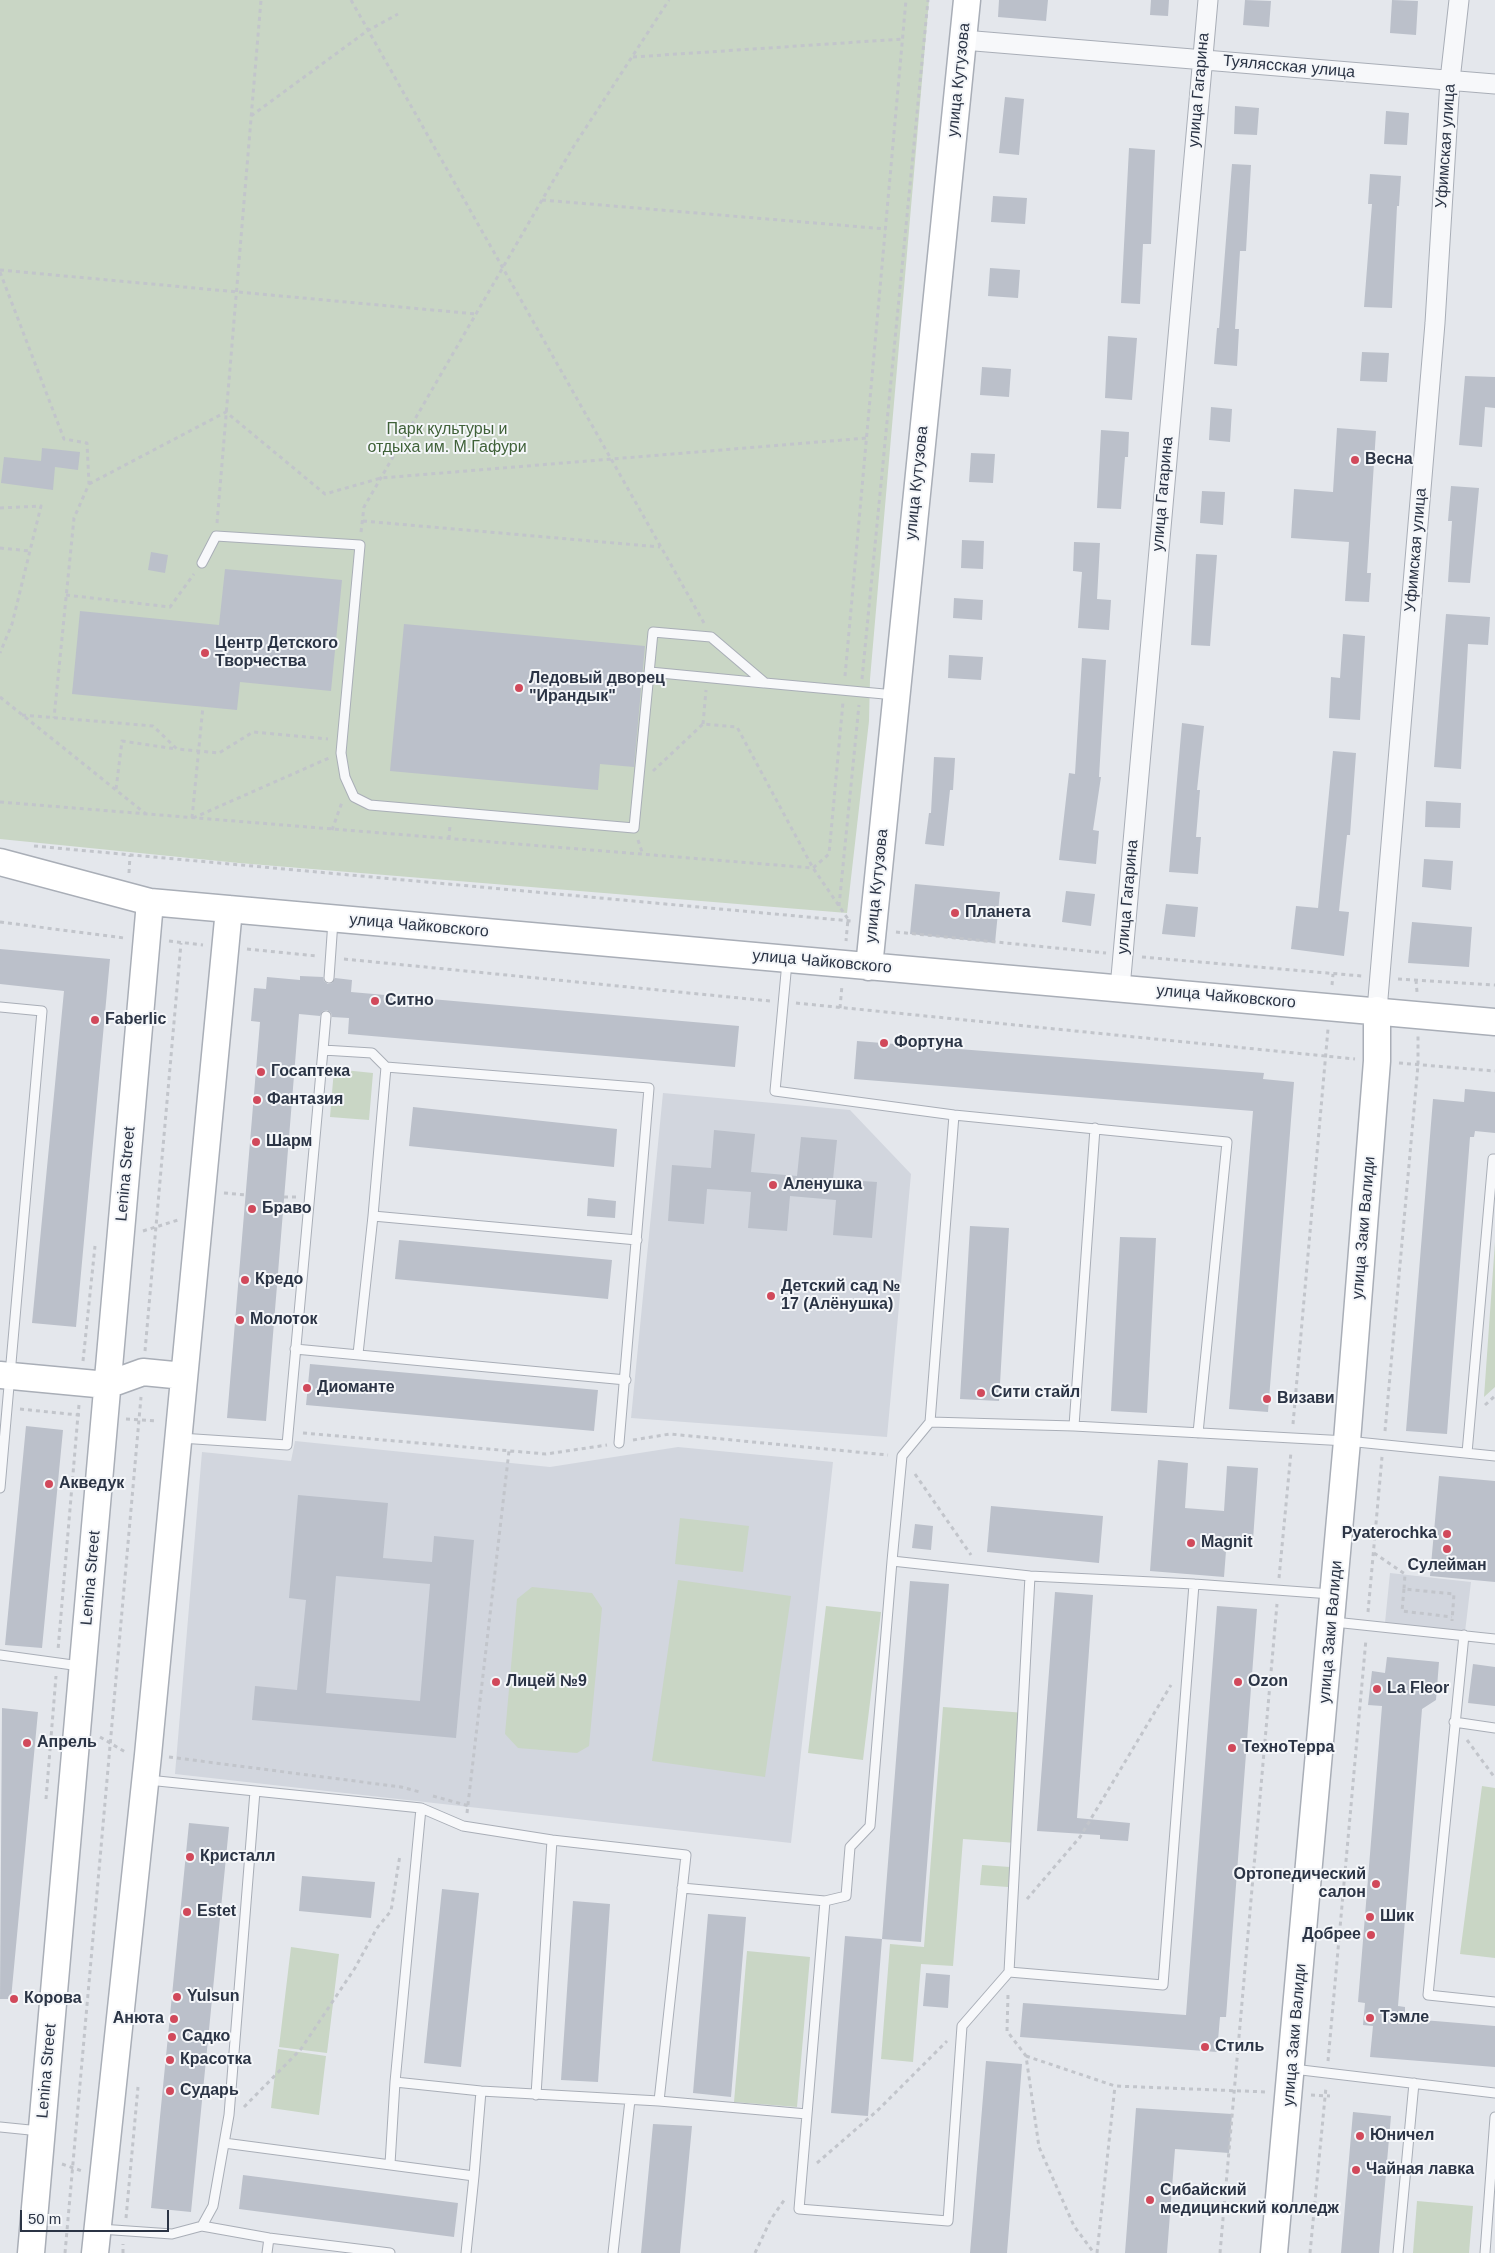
<!DOCTYPE html>
<html>
<head>
<meta charset="utf-8">
<style>
	body { margin:0 }
	#map { position:relative; width:1495px; height:2253px; overflow:hidden; background:#e4e7ec; font-family:Arial,sans-serif }
	canvas { display:block }
	.scale { position:absolute; left:20px; top:2210px; width:149px; height:22px; box-sizing:border-box; border:2px solid #2b3445; border-top:0; padding-left:6px; font-size:15px; line-height:18px; white-space:nowrap; color:#2b3445; -webkit-text-stroke:4px #f4f6f9; paint-order:stroke }
</style>
</head>
<body>
<div id="map">
<canvas width="1495" height="2253"></canvas>
<div class="scale">50 m</div>
</div>
<script>
const ctx = document.querySelector('canvas').getContext('2d');
ctx.lineJoin = 'round';
function paint(path, color) {
  ctx.fillStyle = color;
  ctx.fill(path, 'evenodd');
}
function toPath(rows) {
  const path = new Path2D();
  for (const r of rows) {
    path.moveTo(r[0], r[1]);
    for (let i = 2; i < r.length; i += 2) path.lineTo(r[i], r[i + 1]);
  }
  return path;
}
function stroke(path, color, width, dash) {
  ctx.strokeStyle = color;
  ctx.lineWidth = width;
  ctx.lineCap = dash ? 'butt' : 'round';
  ctx.setLineDash(dash || []);
  ctx.stroke(path);
}
function write(font, color, halo, rows, align = 'center') {
  ctx.font = font + ' Arial,sans-serif';
  ctx.lineWidth = 4;
  ctx.setLineDash([]);
  ctx.textBaseline = 'middle';
  ctx.strokeStyle = halo;
  ctx.fillStyle = color;
  for (const [text, x, y, turn = 0] of rows) {
    ctx.save();
    ctx.translate(x, y);
    ctx.rotate((+turn || 0) * Math.PI / 180);
    ctx.textAlign = isNaN(turn) ? turn : align;
    if (halo) ctx.strokeText(text, 0, 0);
    ctx.fillText(text, 0, 0);
    ctx.restore();
  }
}
paint(toPath([
	[663,1093,850,1110,911,1174,887,1437,631,1418],
	[295,1441,550,1467,678,1447,833,1462,791,1843,175,1774,202,1452,291,1461],
	[1390,1573,1471,1582,1465,1632,1385,1623]
]), '#d2d6de');
paint(toPath([
	[0,0,929,0,870,679,869,721,847,913,239,863,0,839],
	[334,1069,373,1073,369,1120,330,1117],
	[1495,1242,1495,1387,1484,1397],
	[680,1518,749,1526,743,1572,675,1564],
	[678,1580,791,1596,765,1777,652,1761],
	[532,1587,592,1593,602,1608,589,1746,577,1753,518,1748,505,1734,517,1599],
	[826,1606,881,1612,863,1760,808,1753],
	[943,1707,1026,1713,1016,1843,963,1839,953,1966,921,1964,913,2062,881,2059,890,1944,924,1947],
	[1482,1786,1495,1788,1495,1958,1460,1954],
	[982,1865,1010,1867,1008,1887,980,1885],
	[291,1947,339,1954,327,2053,279,2047],
	[747,1951,810,1957,797,2107,734,2102],
	[278,2049,326,2056,319,2115,271,2108],
	[1417,2201,1473,2206,1469,2253,1413,2253]
]), '#c9d6c5');
paint(toPath([
	[999,0,1048,0,1046,21,998,17],
	[1151,0,1169,0,1168,16,1150,15],
	[1245,0,1271,1,1269,27,1243,25],
	[1392,0,1418,1,1416,35,1390,33],
	[1005,97,1024,99,1019,155,999,153],
	[1235,106,1259,108,1257,135,1234,134],
	[1386,111,1409,113,1407,145,1384,144],
	[1129,148,1155,150,1151,244,1143,244,1140,304,1121,303],
	[1232,164,1251,165,1246,251,1240,251,1235,329,1239,329,1237,366,1214,364,1217,328,1219,328],
	[1370,174,1401,176,1399,206,1397,206,1392,308,1364,307,1372,204,1368,204],
	[993,196,1027,198,1025,224,991,222],
	[990,268,1020,270,1018,298,988,296],
	[1108,336,1137,338,1132,400,1105,398],
	[1362,352,1389,353,1387,382,1360,381],
	[982,367,1011,369,1009,397,980,395],
	[1465,376,1495,377,1495,408,1485,407,1482,447,1459,445],
	[1211,407,1232,409,1230,442,1209,440],
	[1337,428,1376,431,1367,573,1371,573,1369,602,1345,601,1349,542,1291,538,1294,489,1333,492],
	[1101,430,1129,432,1128,457,1125,457,1121,509,1097,508],
	[42,448,80,452,78,470,55,467,53,490,1,483,4,457,41,461],
	[971,453,995,454,993,483,969,482],
	[1451,486,1479,488,1470,583,1448,582,1452,521,1448,521],
	[1202,491,1225,492,1223,525,1200,523],
	[962,540,984,541,983,569,961,568],
	[1074,542,1100,543,1097,599,1111,600,1109,630,1078,628,1082,572,1073,571],
	[151,552,168,555,165,573,148,570],
	[1196,554,1217,555,1210,646,1191,645],
	[225,569,342,580,331,691,240,682,237,710,72,694,80,611,219,625],
	[954,598,983,600,982,620,953,618],
	[1446,614,1490,617,1488,645,1468,644,1461,769,1434,767],
	[404,624,645,646,634,767,600,764,598,790,390,771],
	[1343,634,1365,636,1360,720,1329,718,1331,677,1340,678],
	[949,655,983,657,981,680,948,678],
	[1082,658,1106,660,1099,777,1101,777,1093,830,1099,831,1096,864,1059,860,1069,773,1075,774],
	[1182,723,1204,726,1197,790,1200,790,1196,837,1201,837,1198,874,1169,872],
	[1333,751,1356,753,1350,835,1347,835,1339,911,1349,912,1344,956,1291,949,1296,906,1318,908],
	[934,757,955,758,953,790,950,790,944,846,925,844,929,813,931,813],
	[1426,801,1461,803,1460,828,1425,827],
	[1424,859,1453,861,1451,890,1422,887],
	[915,884,1000,892,995,943,910,934],
	[1066,891,1095,894,1091,926,1062,922],
	[1166,904,1198,907,1195,937,1162,934],
	[1412,922,1472,927,1469,967,1408,963],
	[0,949,110,959,76,1327,32,1323,64,991,0,984],
	[300,976,323,977,324,981,328,984,332,983,335,978,352,980,351,992,739,1026,735,1067,348,1034,349,1018,332,1017,331,1013,327,1010,323,1011,320,1016,299,1014,266,1421,227,1418,260,1022,251,1021,254,988,266,989,267,977,300,980],
	[857,1041,1264,1073,1263,1079,1294,1082,1268,1412,1229,1409,1253,1111,854,1079],
	[1465,1089,1495,1092,1495,1133,1475,1131,1474,1137,1470,1137,1447,1434,1406,1431,1433,1099,1464,1102],
	[413,1107,617,1129,614,1167,409,1146],
	[714,1130,755,1134,751,1172,797,1176,801,1137,837,1140,833,1179,877,1182,872,1238,833,1235,836,1200,790,1196,787,1231,748,1228,751,1192,707,1189,704,1224,668,1221,672,1165,711,1168],
	[588,1198,616,1201,615,1218,587,1216],
	[970,1226,1009,1228,999,1401,960,1399],
	[1120,1237,1156,1238,1147,1413,1111,1411],
	[399,1240,612,1260,608,1299,395,1279],
	[310,1364,598,1390,594,1431,306,1405],
	[26,1426,63,1430,42,1648,5,1645],
	[1158,1460,1188,1463,1185,1508,1224,1511,1227,1466,1258,1468,1253,1540,1227,1538,1224,1577,1150,1571],
	[1439,1476,1495,1481,1495,1582,1430,1576],
	[298,1495,388,1503,383,1558,432,1562,434,1536,474,1540,456,1738,252,1720,255,1686,297,1690,306,1600,289,1598],
	[336,1576,430,1584,420,1701,326,1693],
	[991,1506,1103,1516,1099,1563,987,1552],
	[915,1524,933,1526,931,1550,912,1548],
	[910,1581,949,1584,921,1942,882,1939],
	[1055,1592,1093,1595,1077,1818,1130,1823,1128,1841,1100,1839,1100,1835,1037,1831],
	[1217,1606,1257,1609,1226,2017,1220,2017,1217,2052,1020,2037,1023,2003,1186,2015],
	[1387,1657,1439,1662,1436,1700,1422,1709,1398,2006,1405,2007,1405,2014,1411,2015,1411,2019,1495,2026,1495,2067,1370,2057,1373,2026,1363,2025,1365,2003,1358,2002,1382,1706,1368,1705,1372,1671,1385,1673],
	[1473,1664,1495,1667,1495,1706,1468,1703],
	[2,1708,38,1712,11,1999,0,1999],
	[189,1823,229,1827,191,2212,151,2208],
	[302,1876,375,1882,371,1918,299,1911],
	[442,1889,479,1893,461,2067,424,2063],
	[573,1901,610,1904,598,2082,561,2080],
	[708,1914,746,1917,731,2097,693,2093],
	[845,1936,882,1939,868,2116,831,2113],
	[926,1973,950,1975,948,2008,923,2006],
	[986,2061,1022,2064,1007,2253,970,2253],
	[1136,2108,1232,2114,1229,2153,1175,2149,1167,2253,1125,2253],
	[1353,2112,1391,2116,1379,2253,1341,2253],
	[653,2124,692,2126,680,2253,641,2253],
	[243,2175,458,2203,454,2237,239,2209]
]), '#bbc0ca');
const lane = toPath([
	[202,563,216,536,360,545,341,753,345,777,354,797,370,805,634,828,653,632,711,637,765,683,895,695],
	[650,672,764,683],
	[787,962,775,1091,954,1115,1227,1142,1198,1433],
	[329,978,333,921],
	[0,1007,42,1011,0,1488],
	[323,1050,326,1016],
	[373,1216,637,1240],
	[295,1349,626,1380],
	[358,1354,373,1216,386,1067],
	[930,1422,1074,1426,1347,1441,1495,1456],
	[1074,1426,1095,1128],
	[180,1438,287,1445,323,1050,372,1053,386,1067,649,1088,619,1443],
	[1467,1453,1493,1159,1495,1159],
	[892,1561,902,1456,930,1422,954,1115],
	[1194,1584,1163,1985,1009,1972,962,2026,948,2221,799,2209,825,1901,846,1896,850,1847,870,1826,892,1561,1030,1576,1194,1584,1331,1594],
	[1334,1622,1495,1639],
	[1464,1635,1428,1995,1495,2002],
	[0,1655,80,1666],
	[1454,1722,1495,1728],
	[255,1791,421,1808,463,1826,552,1840,686,1855,659,2101,481,2091,395,2082,421,1808],
	[682,1888,825,1901],
	[1009,1972,1030,1576],
	[1293,2069,1495,2093],
	[536,2095,552,1840],
	[659,2101,807,2114],
	[0,2127,40,2131],
	[224,2143,474,2176,466,2253],
	[390,2164,395,2082],
	[474,2176,481,2091],
	[202,2226,269,2238,390,2253],
	[100,2229,172,2234,202,2226,213,2206,229,2115,255,1791,148,1780],
	[267,2253,269,2238],
	[613,2253,630,2100],
	[1398,2253,1414,2083],
	[1485,2253,1495,2117]
]);
const street = toPath([
	[963,40,1495,84],
	[1120,988,1208,0],
	[1377,1010,1435,323,1450,80,1459,0]
]);
const secondary = toPath([
	[0,862,150,902,1495,1022],
	[869,967,967,0],
	[0,1375,107,1385,143,1372,184,1376],
	[31,2253,150,902],
	[95,2253,148,1755,229,909],
	[1274,2253,1347,1441,1377,1061,1377,1010]
]);
stroke(lane, '#a9aeb7', 11);
stroke(street, '#a9aeb7', 21);
stroke(secondary, '#a9aeb7', 29);
stroke(toPath([
	[351,0,704,623],
	[633,57,903,39],
	[251,116,367,31,398,14],
	[542,200,886,229],
	[0,270,476,314],
	[0,272,64,439,87,443,89,484,74,518,54,718],
	[89,484,226,412,325,494,381,478,867,438],
	[0,508,41,506,12,624,0,653],
	[363,521,660,547],
	[217,523,261,0],
	[361,532,364,507,542,200,572,149,669,0],
	[0,548,30,551],
	[66,595,170,607,194,574],
	[845,676,906,0],
	[862,679,928,0],
	[0,697,146,814],
	[22,715,153,726,177,749,219,753,253,732,328,739],
	[703,724,706,690],
	[653,771,703,724,737,727,813,868,848,919,846,941],
	[116,789,122,741,176,749],
	[0,802,813,868,829,854,843,702],
	[192,818,203,706],
	[193,818,329,758],
	[332,830,342,802],
	[449,839,450,825],
	[638,840,643,855],
	[34,846,851,921],
	[129,873,130,855],
	[839,906,859,705],
	[0,922,124,938],
	[896,932,1106,953],
	[169,941,203,945],
	[247,949,317,956],
	[1142,957,1362,976],
	[344,959,770,1001],
	[1398,979,1495,985],
	[1416,980,1417,992],
	[1332,985,1333,974],
	[796,1003,1355,1059],
	[840,1008,842,985],
	[1399,1063,1495,1071],
	[224,1193,246,1195],
	[284,1197,296,1197],
	[143,1231,178,1220],
	[145,1351,181,943],
	[83,1361,95,1246],
	[79,1405,78,1415,82,1415],
	[1485,1405,1495,1396],
	[20,1409,78,1415,58,1650],
	[126,1419,157,1421],
	[1293,1424,1328,1029],
	[1385,1431,1418,1065,1418,1036],
	[303,1433,546,1454,607,1445],
	[633,1440,670,1434,888,1455],
	[915,1474,971,1555],
	[1374,1553,1405,1574,1404,1589,1454,1594,1452,1621],
	[1279,1578,1291,1452],
	[1404,1589,1402,1611,1452,1617],
	[1368,1612,1382,1457],
	[100,1737,127,1753],
	[1467,1740,1495,1778],
	[169,1757,401,1787,420,1792],
	[433,1796,469,1806],
	[46,1799,56,1676],
	[467,1813,509,1451],
	[1027,1899,1080,1837,1171,1685],
	[1008,1995,1007,2031,1026,2056,1039,2147,1074,2226,1094,2253],
	[1026,2056,1115,2086,1268,2092],
	[1328,2061,1366,1639],
	[1311,2095,1330,2096],
	[244,2107,301,2049,355,1968,377,1928,391,1911,400,1855],
	[817,2163,878,2110,947,2041],
	[62,2164,82,2171],
	[126,2218,138,2087],
	[65,2253,141,1397],
	[123,2253,123,2244],
	[755,2253,771,2219,785,2199],
	[1097,2253,1115,2086],
	[1220,2253,1277,1604],
	[1310,2253,1326,2087]
]), '#c2c5cb', 3, [4, 4]);
stroke(lane, '#f7f8fa', 9);
stroke(street, '#f7f8fa', 19);
stroke(secondary, '#fff', 26);
for (const [x, y, r, color] of [
	[1355,460,5,"#d1495b"],
	[205,653,5,"#d1495b"],
	[519,688,5,"#d1495b"],
	[955,913,5,"#d1495b"],
	[375,1001,5,"#d1495b"],
	[95,1020,5,"#d1495b"],
	[884,1043,5,"#d1495b"],
	[261,1072,5,"#d1495b"],
	[257,1100,5,"#d1495b"],
	[256,1142,5,"#d1495b"],
	[773,1185,5,"#d1495b"],
	[252,1209,5,"#d1495b"],
	[245,1280,5,"#d1495b"],
	[771,1296,5,"#d1495b"],
	[240,1320,5,"#d1495b"],
	[307,1388,5,"#d1495b"],
	[981,1393,5,"#d1495b"],
	[1267,1399,5,"#d1495b"],
	[49,1484,5,"#d1495b"],
	[1447,1534,5,"#d1495b"],
	[1191,1543,5,"#d1495b"],
	[1447,1549,5,"#d1495b"],
	[496,1682,5,"#d1495b"],
	[1238,1682,5,"#d1495b"],
	[1377,1689,5,"#d1495b"],
	[27,1743,5,"#d1495b"],
	[1232,1748,5,"#d1495b"],
	[190,1857,5,"#d1495b"],
	[1376,1884,5,"#d1495b"],
	[187,1912,5,"#d1495b"],
	[1370,1917,5,"#d1495b"],
	[1371,1935,5,"#d1495b"],
	[177,1997,5,"#d1495b"],
	[14,1999,5,"#d1495b"],
	[1370,2018,5,"#d1495b"],
	[174,2019,5,"#d1495b"],
	[172,2037,5,"#d1495b"],
	[1205,2047,5,"#d1495b"],
	[170,2060,5,"#d1495b"],
	[170,2091,5,"#d1495b"],
	[1360,2136,5,"#d1495b"],
	[1356,2170,5,"#d1495b"],
	[1150,2200,5,"#d1495b"]
]) {
  const dot = new Path2D();
  dot.arc(x, y, r, 0, 2 * Math.PI);
  ctx.fillStyle = color;
  ctx.fill(dot);
  stroke(dot, '#f4f6f9', 2);
}
write('16px', '#2b3445', '#f4f6f9', [
	["Туялясская улица",1289,67,5],
	["улица Кутузова",959,80,-84],
	["улица Гагарина",1199,90,-85],
	["Уфимская улица",1446,146,-86],
	["улица Кутузова",917,483,-84],
	["улица Гагарина",1163,494,-85],
	["Уфимская улица",1416,550,-85],
	["улица Кутузова",877,886,-84],
	["улица Гагарина",1128,897,-85],
	["улица Чайковского",419,926,5],
	["улица Чайковского",822,962,5],
	["улица Чайковского",1226,997,5],
	["Lenina Street",126,1174,-85],
	["улица Заки Валиди",1364,1228,-85],
	["Lenina Street",91,1578,-85],
	["улица Заки Валиди",1331,1632,-85],
	["улица Заки Валиди",1295,2035,-85],
	["Lenina Street",47,2071,-85]
]);
write('16px', '#3f6138', '#f4f6f9', [
	["Парк культуры и",447,430],
	["отдыха им. М.Гафури",447,448]
]);
write('bold 16px', '#2b3445', '#f4f6f9', [
	["Весна",1365,460],
	["Центр Детского",215,644],
	["Творчества",215,662],
	["Ледовый дворец",529,679],
	["\"Ирандык\"",529,697],
	["Планета",965,913],
	["Ситно",385,1001],
	["Faberlic",105,1020],
	["Фортуна",894,1043],
	["Госаптека",271,1072],
	["Фантазия",267,1100],
	["Шарм",266,1142],
	["Аленушка",783,1185],
	["Браво",262,1209],
	["Кредо",255,1280],
	["Детский сад №",781,1287],
	["17 (Алёнушка)",781,1305],
	["Молоток",250,1320],
	["Диоманте",317,1388],
	["Сити стайл",991,1393],
	["Визави",1277,1399],
	["Акведук",59,1484],
	["Pyaterochka",1437,1534,"right"],
	["Magnit",1201,1543],
	["Сулейман",1447,1566,"center"],
	["Лицей №9",506,1682],
	["Ozon",1248,1682],
	["La Fleor",1387,1689],
	["Апрель",37,1743],
	["ТехноТерра",1242,1748],
	["Кристалл",200,1857],
	["Ортопедический",1366,1875,"right"],
	["салон",1366,1893,"right"],
	["Estet",197,1912],
	["Шик",1380,1917],
	["Добрее",1361,1935,"right"],
	["Yulsun",187,1997],
	["Корова",24,1999],
	["Тэмле",1380,2018],
	["Анюта",164,2019,"right"],
	["Садко",182,2037],
	["Стиль",1215,2047],
	["Красотка",180,2060],
	["Сударь",180,2091],
	["Юничел",1370,2136],
	["Чайная лавка",1366,2170],
	["Сибайский",1160,2191],
	["медицинский колледж",1160,2209]
], 'left');
</script>
</body>
</html>
